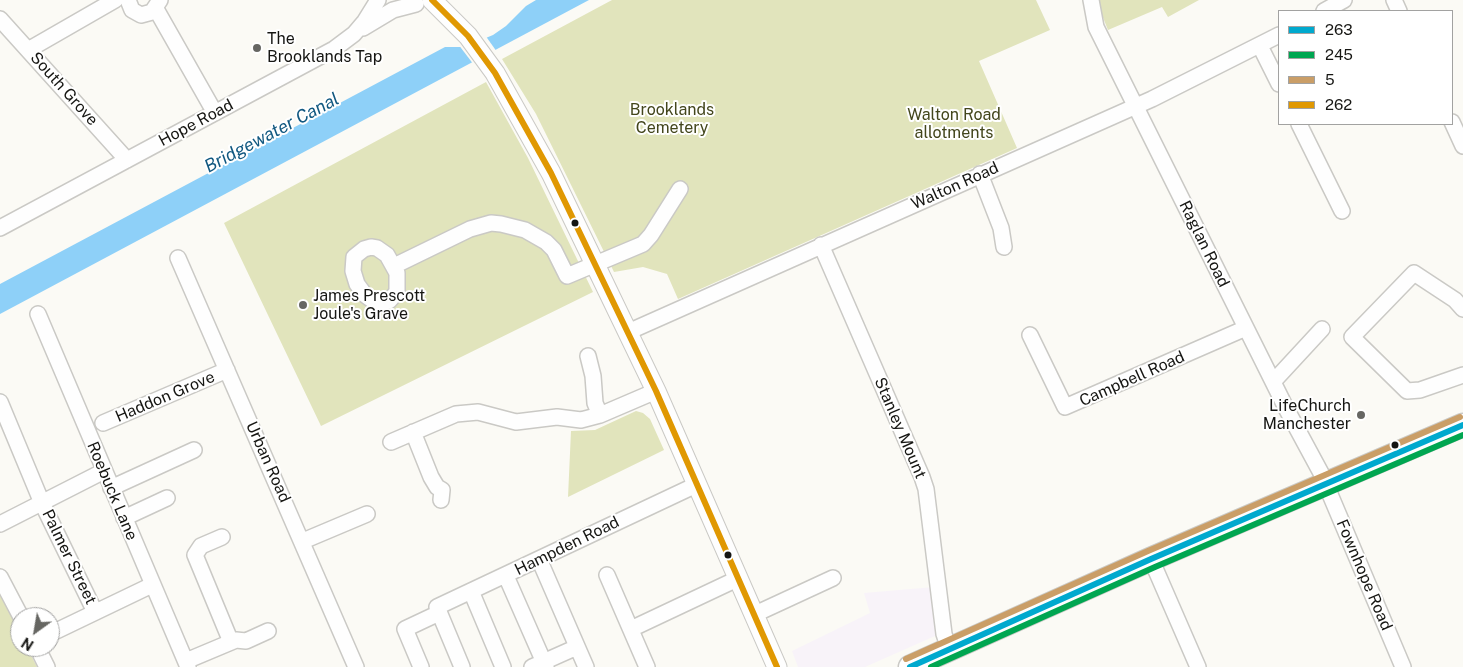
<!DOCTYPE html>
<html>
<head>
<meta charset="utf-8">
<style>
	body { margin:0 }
	#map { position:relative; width:1463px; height:667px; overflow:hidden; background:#fbfaf5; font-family:"Public Sans",sans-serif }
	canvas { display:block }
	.legend { position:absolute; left:1278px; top:10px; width:175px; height:115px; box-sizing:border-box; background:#fff; border:1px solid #a2a2a1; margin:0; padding:6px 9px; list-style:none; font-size:15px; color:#161613 }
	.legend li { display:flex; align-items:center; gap:10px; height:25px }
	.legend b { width:25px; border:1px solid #a2a2a1 }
	.north { position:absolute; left:10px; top:607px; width:50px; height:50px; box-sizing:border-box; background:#fff; border:1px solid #a2a2a1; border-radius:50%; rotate:212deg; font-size:14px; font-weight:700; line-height:20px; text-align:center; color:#161613 }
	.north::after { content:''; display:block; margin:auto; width:18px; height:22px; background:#666662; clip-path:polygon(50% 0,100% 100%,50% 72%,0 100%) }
</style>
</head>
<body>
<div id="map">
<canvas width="1463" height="667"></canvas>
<ul class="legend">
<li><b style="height:6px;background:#00a9ce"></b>263</li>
<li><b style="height:6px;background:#00a651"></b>245</li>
<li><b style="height:6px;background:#ca9e67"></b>5</li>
<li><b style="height:6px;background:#e09802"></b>262</li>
</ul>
<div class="north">N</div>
</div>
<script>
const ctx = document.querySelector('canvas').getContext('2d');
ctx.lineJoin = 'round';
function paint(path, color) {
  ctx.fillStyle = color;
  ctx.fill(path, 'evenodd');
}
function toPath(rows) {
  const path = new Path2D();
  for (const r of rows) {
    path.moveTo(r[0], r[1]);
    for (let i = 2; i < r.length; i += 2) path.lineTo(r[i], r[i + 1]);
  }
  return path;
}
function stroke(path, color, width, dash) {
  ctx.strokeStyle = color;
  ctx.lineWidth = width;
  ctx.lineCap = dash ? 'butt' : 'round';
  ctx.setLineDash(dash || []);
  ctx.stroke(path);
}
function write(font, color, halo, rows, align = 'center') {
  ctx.font = font + ' "Public Sans",sans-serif';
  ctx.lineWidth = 4;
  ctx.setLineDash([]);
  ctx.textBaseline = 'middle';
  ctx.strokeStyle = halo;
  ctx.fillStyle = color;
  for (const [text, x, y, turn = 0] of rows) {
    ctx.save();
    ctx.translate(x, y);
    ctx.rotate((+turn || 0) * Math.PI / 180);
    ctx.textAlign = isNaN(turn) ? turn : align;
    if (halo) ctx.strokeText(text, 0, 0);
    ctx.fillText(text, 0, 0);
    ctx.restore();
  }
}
paint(toPath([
	[934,587,944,632,865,667,798,667,792,651,870,613,864,593]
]), '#f8f3f9');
paint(toPath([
	[612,0,1036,0,1050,30,979,61,1017,148,678,299,667,274,643,267,614,272,536,114,502,59],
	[1096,0,1199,0,1168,17,1162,7,1108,30],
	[486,82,528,158,593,292,321,426,224,223],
	[636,411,643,413,650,419,664,450,568,497,571,431,595,430],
	[0,593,20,632,20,647,27,647,37,667,0,667]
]), '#e1e4bc');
paint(toPath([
	[536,0,589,0,0,314,0,284,445,47,464,47,493,35,506,26,526,6]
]), '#8ed0f8');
paint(toPath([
	[485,35,497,52,474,65,458,44]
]), '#fbfaf5');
const minor = toPath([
	[128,0,132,10,141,15,152,12,160,0],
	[1091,0,1096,27,1287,410,1321,473,1403,667],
	[1394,0,1399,11],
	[156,9,215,113],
	[1324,11,1344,0],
	[0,19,127,160],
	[363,28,393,10,416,4],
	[1260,46,1279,84],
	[28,50,115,0],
	[1452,122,1463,146],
	[1299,124,1342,211],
	[980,174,1001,228,1004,247],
	[0,228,334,49,354,34,365,21,378,0],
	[821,245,922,477,926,489,944,634,949,649],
	[371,247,377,248,387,255,397,273,397,292,389,301,383,302,376,303,365,295,357,284,353,271,354,257,364,249,371,247],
	[178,258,356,667],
	[394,266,470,229,491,223,501,224,525,230,546,242,554,250,567,276,643,244,651,235,680,189],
	[1463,309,1455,300,1414,273,1352,337,1407,391,1420,390,1463,375],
	[38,314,188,667],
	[628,332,1152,99,1279,35],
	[1030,335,1065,407,1246,328],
	[588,356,593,376,595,403,600,415],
	[1273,382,1322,329],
	[0,402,42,503,95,612],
	[103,423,227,370],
	[413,432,431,477,437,487,442,490,441,500],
	[391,442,456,414,478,412,516,422,557,417,581,420,600,415,656,391],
	[111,488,194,450],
	[124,518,167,498],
	[0,524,104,471],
	[222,537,201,546,195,555,231,642],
	[303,541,367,514],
	[539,559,586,667],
	[1151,559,1198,667],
	[607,575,647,667],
	[506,576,546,667],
	[0,577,21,617],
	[471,591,503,667],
	[753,615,833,578],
	[631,629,737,579],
	[50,634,152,585],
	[37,647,47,667],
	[186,661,236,640,246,641,268,631],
	[421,667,405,629,439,613],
	[462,667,437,607,696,485],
	[532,667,577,647]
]);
const major = toPath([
	[432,0,468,36,495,73,551,173,656,391,777,667]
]);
const highway = toPath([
	[910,667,1151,559,1463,425]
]);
stroke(minor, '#cac9c5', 18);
stroke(major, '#cac9c5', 21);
stroke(highway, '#cac9c5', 25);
stroke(minor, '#fefefe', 15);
stroke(major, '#fefefe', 19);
stroke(highway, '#fefefe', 22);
stroke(toPath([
	[910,667,1151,559,1463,425]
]), '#00a9ce', 6);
stroke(toPath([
	[931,667,1155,567,1463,435]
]), '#00a651', 6);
stroke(toPath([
	[906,659,1148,551,1460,417]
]), '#ca9e67', 6);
stroke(toPath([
	[432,0,468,36,495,73,551,173,656,391,777,667]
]), '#e09802', 6);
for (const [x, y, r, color] of [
	[257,48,5,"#666662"],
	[575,223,4.5,"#161613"],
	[303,305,5,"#666662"],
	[1361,415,5,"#666662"],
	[1395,445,4.5,"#161613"],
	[728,555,4.5,"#161613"]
]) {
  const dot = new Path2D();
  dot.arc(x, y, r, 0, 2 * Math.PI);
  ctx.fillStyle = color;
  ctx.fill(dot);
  stroke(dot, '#fff', 2);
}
write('16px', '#161613', '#fff', [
	["The",267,39],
	["Brooklands Tap",267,57],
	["James Prescott",313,296],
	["Joule's Grave",313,314],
	["LifeChurch",1351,406,"right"],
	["Manchester",1351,424,"right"]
], 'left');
write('16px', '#161613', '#fff', [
	["South Grove",64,89,48],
	["Hope Road",196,123,-28],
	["Walton Road",955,186,-24],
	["Raglan Road",1204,244,64],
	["Campbell Road",1132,379,-24],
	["Haddon Grove",165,397,-23],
	["Stanley Mount",900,428,67],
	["Urban Road",268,462,66],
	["Roebuck Lane",112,491,67],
	["Hampden Road",567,546,-26],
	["Palmer Street",69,557,64],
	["Fownhope Road",1364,575,67]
]);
write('16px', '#43461c', '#fff', [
	["Brooklands",672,110],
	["Cemetery",672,128],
	["Walton Road",954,115],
	["allotments",954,133]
]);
write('italic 18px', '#115880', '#fff', [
	["Bridgewater Canal",272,133,-28]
]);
</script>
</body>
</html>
